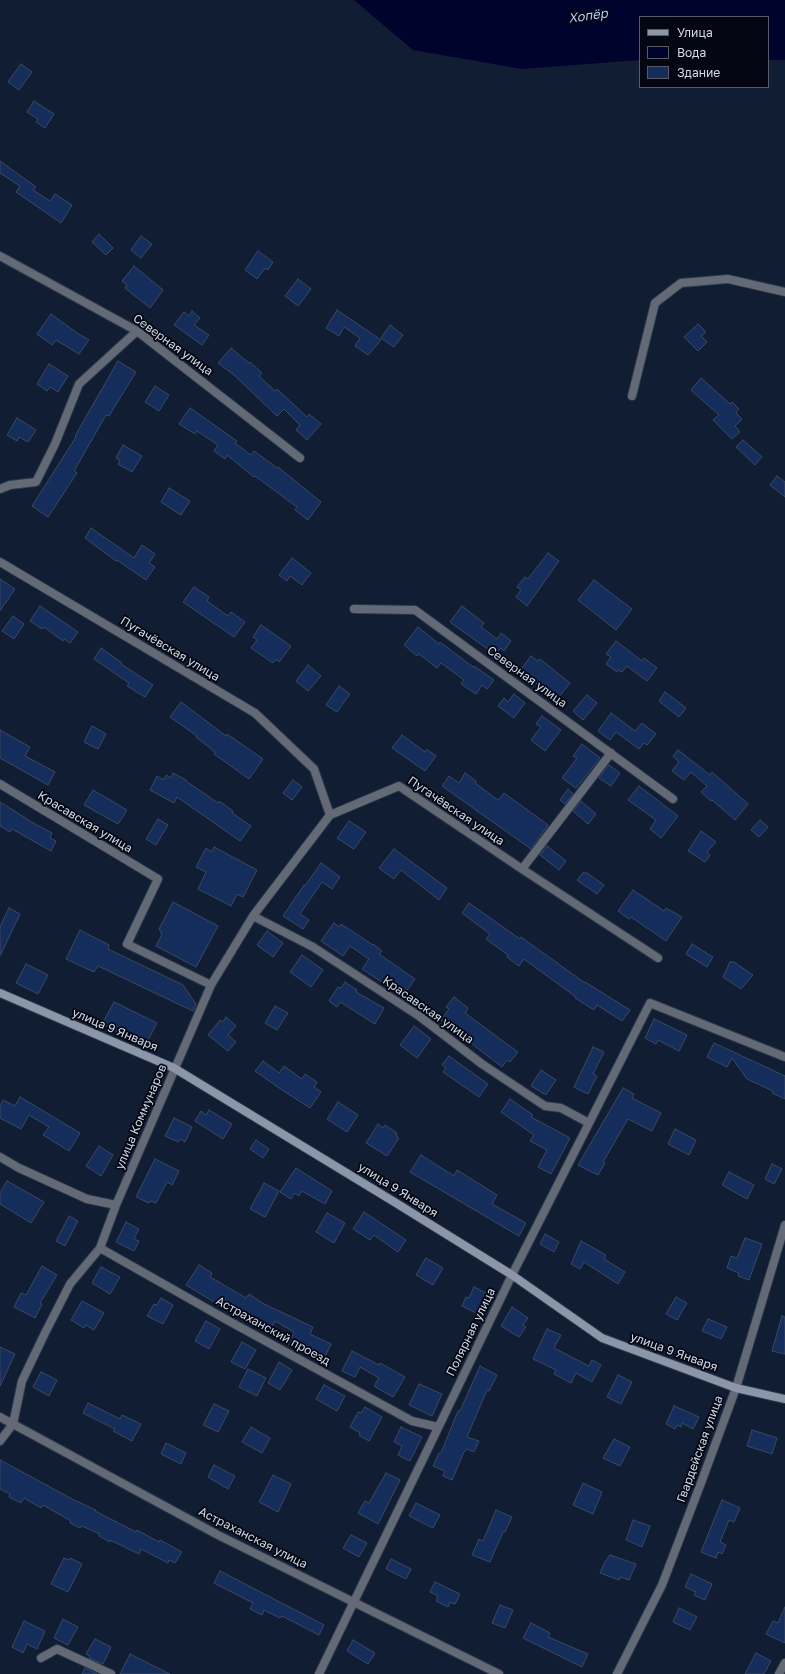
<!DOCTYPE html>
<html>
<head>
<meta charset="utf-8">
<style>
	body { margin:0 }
	#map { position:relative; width:785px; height:1674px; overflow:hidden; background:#111d33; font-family:"Golos Text",sans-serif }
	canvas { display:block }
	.legend { position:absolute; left:639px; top:16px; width:130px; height:72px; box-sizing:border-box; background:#040711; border:1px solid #565b67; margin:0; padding:5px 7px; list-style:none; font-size:12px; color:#d1dae9 }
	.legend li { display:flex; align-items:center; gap:8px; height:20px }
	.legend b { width:20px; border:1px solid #565b67 }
</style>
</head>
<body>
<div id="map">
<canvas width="785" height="1674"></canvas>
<ul class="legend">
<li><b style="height:5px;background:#8b96a9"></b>Улица</li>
<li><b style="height:11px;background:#00032c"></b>Вода</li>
<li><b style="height:11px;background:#152d5a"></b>Здание</li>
</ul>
</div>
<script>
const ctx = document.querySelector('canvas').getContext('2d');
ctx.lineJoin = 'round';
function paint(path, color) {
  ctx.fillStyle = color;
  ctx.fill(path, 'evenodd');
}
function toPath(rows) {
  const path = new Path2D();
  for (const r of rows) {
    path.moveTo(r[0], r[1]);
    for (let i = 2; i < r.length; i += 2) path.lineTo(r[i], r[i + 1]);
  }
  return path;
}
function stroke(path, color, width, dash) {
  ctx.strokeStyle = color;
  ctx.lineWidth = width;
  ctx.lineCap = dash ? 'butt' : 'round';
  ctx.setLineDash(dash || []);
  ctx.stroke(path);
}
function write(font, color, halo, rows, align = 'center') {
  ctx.font = font + ' "Golos Text",sans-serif';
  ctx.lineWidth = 3.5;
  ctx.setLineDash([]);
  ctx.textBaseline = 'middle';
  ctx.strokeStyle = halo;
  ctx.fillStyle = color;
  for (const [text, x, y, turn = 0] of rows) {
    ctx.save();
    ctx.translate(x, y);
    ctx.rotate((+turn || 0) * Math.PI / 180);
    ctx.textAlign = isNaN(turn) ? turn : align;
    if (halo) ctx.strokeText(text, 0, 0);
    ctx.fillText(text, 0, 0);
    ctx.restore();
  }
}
paint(toPath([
	[354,0,785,0,785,60,768,60,768,17,640,17,640,60,522,69,413,50]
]), '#00032c');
const building = toPath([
	[21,64,32,72,19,90,8,82,21,64],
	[34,101,54,114,45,128,36,122,38,119,27,112,34,101],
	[0,161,36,187,33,190,50,201,55,194,72,205,61,223,16,192,20,186,0,173,0,161],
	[99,234,113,248,106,255,92,242,99,234],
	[141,236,152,244,141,258,131,250,141,236],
	[258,251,273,262,268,270,265,268,257,279,245,270,258,251],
	[134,266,163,290,150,308,125,288,127,285,122,281,134,266],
	[298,279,311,289,298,306,285,296,298,279],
	[337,310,381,340,368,355,355,346,360,338,344,327,339,336,326,328,337,310],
	[192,311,200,318,194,325,209,335,202,345,174,325,184,312,189,316,192,311],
	[51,314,77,333,89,340,79,354,56,340,52,345,37,334,51,314],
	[698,324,706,332,701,336,707,342,698,351,684,337,698,324],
	[390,325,403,335,394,347,381,338,390,325],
	[231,348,249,363,250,362,262,373,259,376,275,391,277,389,307,417,309,414,321,424,307,440,296,430,300,425,284,409,277,416,234,375,218,363,231,348],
	[118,361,136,372,109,416,106,415,74,471,77,473,48,517,32,506,76,437,75,436,118,361],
	[49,364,68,376,58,392,50,387,47,391,37,384,49,364],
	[701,378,730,404,732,402,739,409,736,413,742,419,735,426,740,432,732,439,713,420,719,415,691,390,701,378],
	[155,386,169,395,159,411,145,402,155,386],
	[190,408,237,441,235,443,251,455,254,451,277,468,278,467,321,502,308,520,295,510,297,507,255,476,254,477,227,455,225,459,214,451,218,445,197,431,195,434,179,424,190,408],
	[17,418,36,430,28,442,19,437,17,441,7,435,17,418],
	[743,440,762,457,755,465,736,447,743,440],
	[123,445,142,456,132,472,118,464,120,460,116,458,123,445],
	[777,476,785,482,785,497,770,485,777,476],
	[169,488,190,501,181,515,161,502,169,488],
	[91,528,134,558,142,545,155,554,149,563,155,567,146,580,117,560,116,561,85,538,91,528],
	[548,553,559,561,527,606,516,597,521,590,517,587,525,577,528,579,548,553],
	[292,558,311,573,302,585,290,576,287,581,279,575,292,558],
	[0,579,15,589,0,611,0,579],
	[594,580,632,609,616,630,578,600,594,580],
	[194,587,209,597,207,601,228,616,231,612,245,622,234,637,183,602,194,587],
	[40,606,78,632,70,643,64,639,63,641,44,627,42,629,30,621,40,606],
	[462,606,484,623,481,627,497,639,501,633,511,641,504,651,501,648,496,655,450,622,462,606],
	[13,616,24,624,14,639,2,631,13,616],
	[261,625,291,646,279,662,276,659,273,663,251,648,257,640,253,637,261,625],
	[418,627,439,644,440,642,473,667,474,666,494,680,487,689,482,685,476,694,461,684,464,680,441,663,437,668,419,654,417,656,404,645,418,627],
	[616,641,642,661,644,658,657,668,647,681,627,666,622,672,619,670,617,672,606,664,611,657,606,654,616,641],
	[101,648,122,663,121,664,153,685,145,697,127,686,129,683,94,659,101,648],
	[531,656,538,661,540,659,570,683,557,699,520,671,531,656],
	[308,665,321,676,308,691,296,681,308,665],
	[339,686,350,694,337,712,326,705,339,686],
	[665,692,686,708,679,717,659,701,665,692],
	[514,694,525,703,514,718,498,706,504,698,508,702,514,694],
	[587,695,597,703,583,720,573,711,587,695],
	[181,702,226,736,227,734,263,759,249,779,214,754,215,752,196,737,197,736,170,717,181,702],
	[611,713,635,731,642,723,656,734,647,745,644,743,639,749,616,732,610,740,598,731,611,713],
	[542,716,561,730,545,751,531,740,541,727,536,724,542,716],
	[92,726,106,734,98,749,84,742,92,726],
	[0,730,30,747,25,756,55,772,48,785,0,758,0,730],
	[402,735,425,752,427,749,436,756,425,771,392,748,402,735],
	[582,744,600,758,576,788,562,778,577,758,573,756,582,744],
	[678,750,710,775,712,772,748,804,735,820,712,800,711,801,701,792,707,786,691,772,684,780,672,771,679,762,673,756,678,750],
	[609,765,620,773,611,786,599,778,609,765],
	[173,773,186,780,186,781,218,803,219,801,233,811,232,813,251,826,240,841,177,797,174,803,150,790,157,776,164,780,166,775,171,778,173,773],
	[465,773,476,781,475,783,498,800,504,793,548,825,531,849,442,786,449,776,459,783,465,773],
	[293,780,302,787,292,800,283,793,293,780],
	[639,786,678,816,661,838,650,829,656,820,628,800,639,786],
	[568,789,573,794,565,804,560,800,568,789],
	[93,790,127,810,118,824,84,805,93,790],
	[581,801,596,814,588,824,573,811,581,801],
	[0,802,35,824,52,833,50,838,56,841,51,851,12,829,10,832,0,826,0,802],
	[158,819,168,825,156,845,146,839,158,819],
	[760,820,768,827,759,837,751,830,760,820],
	[349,821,366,832,354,849,337,838,349,821],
	[701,831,716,842,707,852,710,855,705,862,688,851,701,831],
	[547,846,566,861,559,870,540,855,547,846],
	[214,847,257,870,243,897,237,894,231,906,198,889,206,872,196,867,206,848,212,852,214,847],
	[394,849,447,888,439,900,401,870,394,879,379,868,394,849],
	[321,863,340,877,332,889,322,882,300,914,309,920,303,929,283,916,304,885,305,886,321,863],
	[583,873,587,873,604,885,597,894,577,880,583,873],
	[633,890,664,911,666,908,682,917,666,941,631,917,629,919,618,911,633,890],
	[173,902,218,926,196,967,156,946,162,934,159,929,173,902],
	[469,903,520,939,521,937,585,983,585,982,630,1010,622,1021,597,1005,594,1010,575,998,576,997,524,959,519,966,507,957,508,955,486,939,490,934,462,913,469,903],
	[9,908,20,914,0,956,0,927,9,908],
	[334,923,339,927,341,924,373,945,373,944,382,951,379,954,415,979,403,996,362,969,369,959,350,946,343,956,321,941,334,923],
	[80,930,109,945,108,949,183,985,196,1004,193,1011,98,966,94,972,66,959,80,930],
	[267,931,283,943,273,957,257,945,267,931],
	[692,944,713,957,707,967,686,954,692,944],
	[302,955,323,970,311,987,290,972,302,955],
	[730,962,734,962,753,975,741,989,723,977,730,962],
	[26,964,48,975,38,994,16,983,26,964],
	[345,982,357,990,356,992,384,1008,375,1024,340,1002,337,1007,329,1001,338,987,341,988,345,982],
	[454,997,468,1008,465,1013,518,1052,510,1062,507,1060,502,1067,441,1020,449,1009,446,1007,454,997],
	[114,1002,157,1023,145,1046,102,1024,114,1002],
	[275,1006,288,1013,277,1030,265,1023,275,1006],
	[226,1017,236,1026,228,1035,236,1042,228,1051,208,1035,220,1020,223,1022,226,1017],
	[654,1019,687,1035,679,1051,658,1040,656,1044,645,1038,654,1019],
	[414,1026,431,1039,417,1058,400,1045,414,1026],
	[714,1043,785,1076,785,1099,772,1093,773,1091,747,1079,732,1058,727,1067,707,1057,714,1043],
	[593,1047,604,1052,593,1074,597,1076,588,1094,574,1087,593,1047],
	[449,1056,488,1084,479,1097,443,1072,446,1068,442,1065,449,1056],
	[263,1061,279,1073,284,1066,302,1079,305,1074,317,1082,314,1087,321,1092,310,1108,282,1090,255,1071,263,1061],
	[541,1070,556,1080,546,1095,531,1086,541,1070],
	[623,1088,634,1094,632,1098,661,1113,652,1131,628,1119,603,1162,605,1163,598,1175,578,1165,623,1088],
	[20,1097,80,1133,69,1151,43,1135,49,1127,29,1115,21,1129,0,1118,0,1106,3,1100,15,1106,20,1097],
	[510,1099,533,1115,531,1117,570,1138,551,1174,538,1167,547,1150,530,1141,534,1135,501,1112,510,1099],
	[338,1102,358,1115,347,1132,327,1119,338,1102],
	[209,1110,232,1124,223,1139,195,1121,201,1111,206,1115,209,1110],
	[174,1118,192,1127,185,1142,180,1139,178,1142,165,1136,174,1118],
	[378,1124,383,1128,385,1125,397,1133,396,1136,399,1138,387,1156,366,1143,378,1124],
	[675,1129,696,1140,689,1155,668,1144,675,1129],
	[256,1140,269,1149,263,1158,250,1149,256,1140],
	[99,1146,113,1155,101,1176,86,1166,99,1146],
	[421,1155,454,1176,457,1170,497,1195,492,1204,526,1223,519,1236,410,1172,421,1155],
	[155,1159,179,1171,172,1185,167,1182,156,1203,151,1201,149,1203,136,1197,155,1159],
	[772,1164,782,1169,774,1184,765,1179,772,1164],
	[296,1168,332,1191,325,1204,302,1191,299,1196,295,1193,291,1199,280,1192,296,1168],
	[729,1172,754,1185,747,1199,722,1185,729,1172],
	[7,1181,44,1202,31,1223,0,1204,0,1193,7,1181],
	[264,1183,279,1191,265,1217,250,1209,264,1183],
	[364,1212,406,1240,398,1252,374,1235,370,1240,353,1229,364,1212],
	[327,1213,345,1223,334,1243,316,1232,327,1213],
	[69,1216,78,1221,65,1246,56,1241,69,1216],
	[126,1222,139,1229,134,1239,139,1241,134,1251,116,1242,126,1222],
	[545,1234,559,1242,554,1252,540,1244,545,1234],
	[745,1238,762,1244,749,1280,738,1276,739,1273,727,1268,731,1256,737,1258,745,1238],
	[581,1241,606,1255,604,1259,625,1272,618,1284,584,1262,580,1269,571,1264,581,1241],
	[426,1258,443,1268,433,1285,416,1275,426,1258],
	[199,1265,212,1273,210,1277,246,1298,249,1294,264,1304,313,1327,310,1334,331,1344,324,1359,288,1344,294,1332,275,1321,269,1333,253,1325,228,1309,227,1310,186,1285,199,1265],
	[42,1266,57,1275,40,1303,42,1304,35,1318,14,1307,21,1293,26,1295,42,1266],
	[101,1267,120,1277,110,1294,92,1283,101,1267],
	[474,1287,490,1295,480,1315,462,1306,466,1297,469,1298,474,1287],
	[676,1297,687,1303,677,1320,666,1314,676,1297],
	[161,1298,173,1305,163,1324,147,1316,154,1304,157,1305,161,1298],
	[82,1301,104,1313,94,1330,86,1325,84,1328,71,1320,82,1301],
	[512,1307,528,1318,523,1325,526,1327,519,1337,501,1326,512,1307],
	[782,1316,785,1317,785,1354,772,1351,782,1316],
	[708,1319,727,1327,721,1339,702,1331,708,1319],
	[206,1321,220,1329,209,1349,195,1341,206,1321],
	[547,1329,561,1335,554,1348,589,1366,592,1360,601,1365,592,1382,576,1373,571,1383,554,1374,556,1370,533,1359,547,1329],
	[242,1342,256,1350,245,1369,231,1362,242,1342],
	[0,1347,15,1354,0,1386,0,1347],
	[352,1351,379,1365,380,1363,405,1377,393,1397,374,1386,379,1378,360,1367,355,1377,342,1371,352,1351],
	[279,1362,292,1370,280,1390,268,1383,279,1362],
	[480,1366,497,1375,489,1391,487,1390,467,1437,479,1441,474,1452,467,1449,464,1452,452,1480,443,1476,445,1471,433,1466,439,1453,441,1453,458,1411,460,1411,480,1366],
	[248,1369,266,1378,257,1396,239,1387,248,1369],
	[41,1372,57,1380,49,1396,33,1387,41,1372],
	[618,1375,632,1382,621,1404,607,1397,618,1375],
	[419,1384,442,1394,432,1416,409,1405,419,1384],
	[324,1385,345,1396,337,1411,316,1399,324,1385],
	[88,1403,120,1419,122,1415,141,1424,132,1441,113,1431,115,1429,83,1413,88,1403],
	[214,1404,229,1411,218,1432,203,1425,214,1404],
	[674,1406,699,1417,693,1429,682,1423,681,1427,677,1425,675,1429,666,1424,674,1406],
	[365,1407,382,1417,369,1441,359,1435,360,1433,350,1427,358,1412,361,1413,365,1407],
	[251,1427,270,1438,262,1453,242,1442,251,1427],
	[401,1427,422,1437,410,1461,398,1455,402,1446,394,1442,401,1427],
	[752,1430,777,1438,772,1454,747,1446,752,1430],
	[614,1439,630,1447,620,1466,603,1458,614,1439],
	[166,1443,186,1453,181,1464,161,1454,166,1443],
	[0,1460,74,1500,96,1510,95,1511,136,1532,137,1530,159,1542,160,1540,182,1552,175,1563,169,1560,168,1563,141,1549,139,1554,110,1540,110,1542,99,1536,100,1534,82,1526,80,1528,70,1523,71,1521,43,1505,41,1508,24,1498,21,1503,9,1497,10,1494,0,1489,0,1460],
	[214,1465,235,1476,228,1489,208,1477,214,1465],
	[386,1473,400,1480,378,1524,358,1513,365,1501,369,1503,386,1473],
	[273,1475,291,1484,278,1512,259,1502,273,1475],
	[583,1483,602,1492,593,1514,573,1505,583,1483],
	[722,1500,740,1508,734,1522,729,1520,720,1542,726,1545,722,1554,718,1552,716,1558,701,1552,722,1500],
	[416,1503,440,1515,433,1528,409,1516,416,1503],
	[496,1510,512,1517,505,1532,503,1532,490,1562,472,1555,479,1539,483,1541,496,1510],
	[633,1520,650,1526,642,1547,626,1540,633,1520],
	[351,1535,367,1543,359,1557,343,1548,351,1535],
	[610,1555,636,1564,629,1580,620,1577,619,1580,600,1573,605,1562,610,1555],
	[64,1558,69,1560,70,1558,82,1564,68,1592,51,1584,64,1558],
	[391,1559,411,1569,406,1579,386,1569,391,1559],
	[220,1571,324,1625,319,1635,282,1616,280,1618,264,1610,262,1615,250,1609,253,1603,214,1583,220,1571],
	[691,1574,712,1584,705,1600,694,1595,696,1592,685,1587,691,1574],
	[435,1582,460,1594,455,1604,450,1602,448,1607,436,1601,438,1596,430,1592,435,1582],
	[500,1605,513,1610,505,1628,492,1623,500,1605],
	[785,1607,785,1643,766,1634,773,1621,778,1623,785,1607],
	[679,1608,697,1617,690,1630,673,1622,679,1608],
	[63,1619,78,1627,68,1645,54,1638,63,1619],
	[24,1621,45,1631,37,1649,27,1644,23,1653,12,1647,24,1621],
	[531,1623,550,1633,548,1637,588,1654,582,1667,523,1638,531,1623],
	[95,1639,111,1647,103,1664,89,1658,90,1656,86,1654,95,1639],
	[353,1640,375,1653,368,1664,347,1651,353,1640],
	[756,1653,771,1661,764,1674,745,1674,756,1653],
	[130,1654,170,1674,120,1674,130,1654],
	[85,1668,97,1674,82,1674,85,1668]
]);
paint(building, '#152d5a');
stroke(building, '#3b4962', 1);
const street = toPath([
	[0,256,137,331,300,458],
	[632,396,655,303,681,283,728,279,785,292],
	[0,489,10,485,36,482,55,444,79,384,137,331],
	[0,562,255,713,314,769,330,815],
	[354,609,415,610,673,799],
	[0,784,158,879,127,944,211,985],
	[522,869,611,753],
	[253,916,313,947,419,1016,482,1064,545,1106,561,1108,589,1123],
	[0,1157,19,1168,87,1199,116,1205],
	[100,1248,227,1320,412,1421,438,1427],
	[0,1417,218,1535,499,1674],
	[0,1441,13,1424,22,1381,45,1333,70,1284,100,1248,116,1205,211,985,253,916,330,815,399,786,522,869,658,958],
	[41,1658,57,1649,111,1674],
	[319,1674,512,1275,650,1003,785,1057],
	[617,1674,662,1585,701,1483,736,1388,785,1225],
	[779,1674,785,1663]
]);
const secondary = toPath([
	[0,993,174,1068,396,1203,512,1275,602,1338,736,1388,785,1399]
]);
stroke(street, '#2c374c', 10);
stroke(secondary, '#2c374c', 10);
stroke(street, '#636a76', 8);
stroke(secondary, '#8b96a9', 8);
write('12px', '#d1dae9', '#040711', [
	["Северная улица",173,345,36],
	["Пугачёвская улица",170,649,31],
	["Северная улица",527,677,36],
	["Пугачёвская улица",456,811,34],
	["Красавская улица",85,822,31],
	["Красавская улица",428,1010,35],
	["улица 9 Января",115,1030,23],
	["улица Коммунаров",141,1117,-67],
	["улица 9 Января",398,1190,32],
	["Астраханский проезд",273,1331,29],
	["Полярная улица",471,1332,-64],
	["улица 9 Января",674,1352,20],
	["Гвардейская улица",700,1449,-70],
	["Астраханская улица",253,1538,27]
]);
write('italic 13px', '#b3cdfb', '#040711', [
	["Хопёр",588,16,-8]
]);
</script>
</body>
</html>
